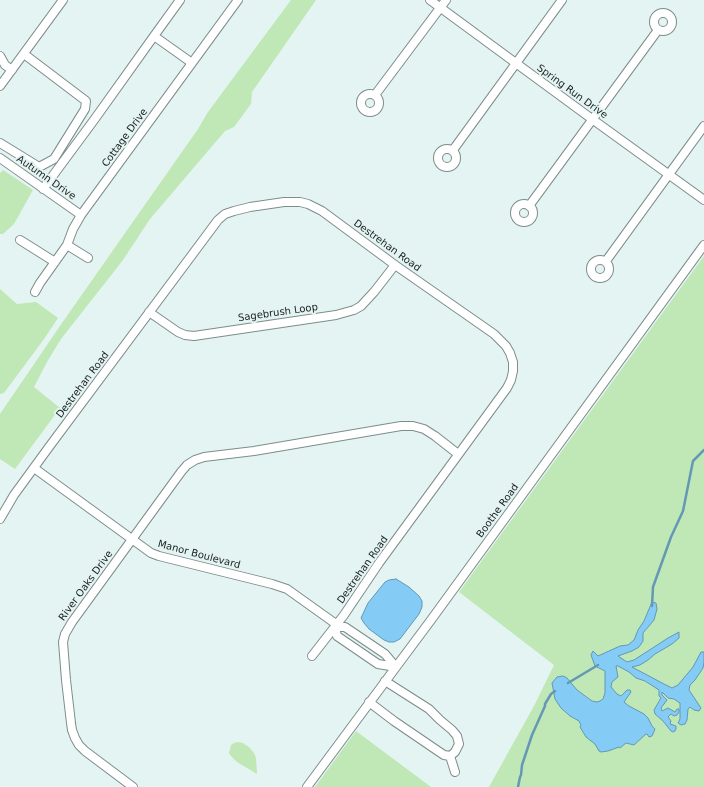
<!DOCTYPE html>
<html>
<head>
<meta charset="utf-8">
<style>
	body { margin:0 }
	canvas { display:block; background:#e3f4f2 }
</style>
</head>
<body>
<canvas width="704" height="787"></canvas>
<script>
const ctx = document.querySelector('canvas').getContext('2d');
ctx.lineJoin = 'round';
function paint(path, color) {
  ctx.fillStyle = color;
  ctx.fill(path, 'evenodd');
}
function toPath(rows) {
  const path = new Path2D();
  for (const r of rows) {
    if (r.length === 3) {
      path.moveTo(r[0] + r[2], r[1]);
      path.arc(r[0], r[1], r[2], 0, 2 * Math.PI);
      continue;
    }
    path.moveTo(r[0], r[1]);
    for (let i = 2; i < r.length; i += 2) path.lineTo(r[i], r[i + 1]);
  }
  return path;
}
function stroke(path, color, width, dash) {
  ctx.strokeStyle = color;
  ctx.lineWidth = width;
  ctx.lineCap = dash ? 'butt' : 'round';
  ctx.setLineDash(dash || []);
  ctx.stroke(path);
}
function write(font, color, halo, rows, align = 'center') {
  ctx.font = font + ' "DejaVu Sans",sans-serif';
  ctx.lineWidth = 4;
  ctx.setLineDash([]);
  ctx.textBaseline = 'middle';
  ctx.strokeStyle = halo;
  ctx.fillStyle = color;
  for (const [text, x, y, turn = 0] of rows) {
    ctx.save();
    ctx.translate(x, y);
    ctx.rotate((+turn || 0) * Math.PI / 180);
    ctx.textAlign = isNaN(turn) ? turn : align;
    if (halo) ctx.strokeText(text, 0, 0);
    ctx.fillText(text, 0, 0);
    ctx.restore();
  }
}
paint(toPath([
	[291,0,316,0,252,92,251,104,234,127,225,131,150,219,123,260,61,339,47,362,34,387,60,408,15,469,0,459,0,414,62,323,198,129,208,112],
	[3,170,33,190,14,224,3,234,0,234,0,173],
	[704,256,704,787,489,787,535,704,554,665,459,592],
	[0,289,17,304,36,302,58,318,44,339,4,393,0,394],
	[356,731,431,787,315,787],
	[238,742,243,743,250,748,254,753,256,758,257,774,237,762,231,756,229,753,231,745,234,743]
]), '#bfe8b6');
const water = toPath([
	[396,579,409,587,419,596,422,601,422,607,419,614,400,639,394,642,389,642,384,640,369,629,364,623,361,618,368,603,385,582,389,580,396,579],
	[652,602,656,603,657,609,654,620,643,633,643,641,639,647,632,651,618,656,627,662,634,660,668,638,679,632,679,638,672,644,655,654,648,660,640,665,632,667,664,684,672,688,678,685,693,667,701,652,704,652,704,662,703,668,695,680,690,685,689,690,701,708,699,711,694,710,690,707,688,709,687,720,685,724,681,725,678,723,680,719,680,703,674,699,668,698,662,692,662,695,667,700,661,708,662,711,668,708,675,712,677,709,679,709,679,712,677,715,674,716,671,714,668,717,671,721,670,724,676,726,676,729,675,731,673,732,671,731,663,721,655,714,654,710,661,698,659,696,659,690,645,681,636,678,629,672,618,666,616,666,618,677,612,682,611,687,617,694,621,696,627,690,630,690,631,692,624,702,629,706,644,714,648,718,652,726,655,729,652,736,649,737,647,734,646,734,634,745,626,743,620,748,619,747,608,751,601,752,599,751,595,744,586,737,580,727,581,725,579,721,570,716,561,708,555,699,552,683,557,677,563,676,567,678,577,690,592,701,597,702,600,701,603,699,605,693,605,671,595,666,591,655,593,651,598,656,620,646,628,645,634,640,638,630,644,621,652,602]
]);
paint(water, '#84cbf5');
stroke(water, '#6498b5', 1);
stroke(toPath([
	[652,606,653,587,671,537,683,511,693,461,704,450],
	[568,683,598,665],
	[518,787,520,777,521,775,522,765,532,735,545,706,545,704,551,694,555,691]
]), '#6498b5', 2.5);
const minor = toPath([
	[430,0,592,119,704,200],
	[663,22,9],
	[154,36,180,0],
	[0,56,5,65,12,70],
	[0,86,63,0],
	[370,103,9],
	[375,95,446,0],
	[0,143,39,167,54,159,85,109,86,101,24,54],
	[447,158,9],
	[453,150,562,0],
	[0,158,81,215],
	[43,189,94,120,154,36,192,63],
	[524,213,9],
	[529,206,658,30],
	[20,240,55,262],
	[67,245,88,258],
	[600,269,9],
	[606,261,704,126],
	[35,292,40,283,67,245,73,229,81,215,238,0],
	[149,312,178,332,185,335,194,336,336,315,354,310,361,306,374,292,395,265],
	[34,468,151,553,159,556,272,584,287,589,336,624,335,627,337,636,378,664,396,667],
	[0,519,14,495,49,447,218,220,225,214,234,211,250,207,284,202,300,202,308,204,322,211,395,265,494,334,506,346,510,353,513,362,513,371,511,380,507,388,379,563,344,615,312,656],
	[335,627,345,627,385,654,396,667],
	[385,681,429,709,440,720,452,730,457,736,459,744,455,752,450,756],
	[369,702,394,721,438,751,444,755,450,756,455,772],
	[133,787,85,751,79,745,75,738,72,730,71,723,66,680,63,642,65,634,72,622,181,472,187,465,195,460,204,457,254,451,401,426,413,426,424,429,435,436,458,454],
	[307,787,396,667,431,620,704,245]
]);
stroke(minor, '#7d8d8b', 10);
stroke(minor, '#fff', 8);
write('10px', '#1a201f', '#e3f4f2', [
	["Spring Run Drive",572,92,36],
	["Cottage Drive",125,138,-54],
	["Autumn Drive",46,178,35],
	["Destrehan Road",387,246,36],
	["Sagebrush Loop",278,313,-8],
	["Destrehan Road",83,385,-53],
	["Boothe Road",498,511,-54],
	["Manor Boulevard",199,555,15],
	["Destrehan Road",363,570,-55],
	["River Oaks Drive",86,586,-54]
]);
</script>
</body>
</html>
